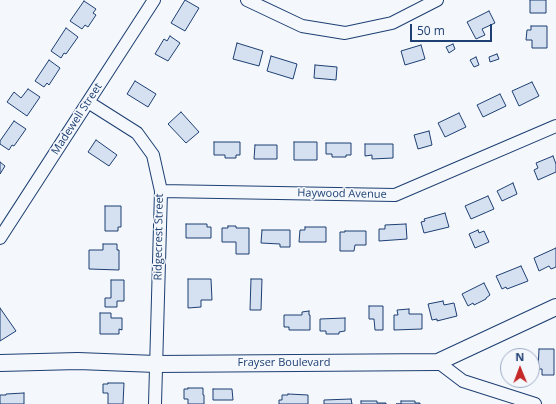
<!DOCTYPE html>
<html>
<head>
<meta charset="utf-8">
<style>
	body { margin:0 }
	#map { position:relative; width:556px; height:404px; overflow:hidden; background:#f4f7fb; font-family:"Open Sans",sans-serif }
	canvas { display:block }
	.north { position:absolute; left:500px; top:348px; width:40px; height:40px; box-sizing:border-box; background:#f4f7fb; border:1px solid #9eadc5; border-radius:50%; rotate:359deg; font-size:11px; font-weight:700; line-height:16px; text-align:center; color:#1d3f73 }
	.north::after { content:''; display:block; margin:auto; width:14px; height:18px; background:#c62828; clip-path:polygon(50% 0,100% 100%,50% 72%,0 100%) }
	.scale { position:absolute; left:410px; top:24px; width:82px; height:18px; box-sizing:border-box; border:2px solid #1d3f73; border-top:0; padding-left:5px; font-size:12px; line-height:14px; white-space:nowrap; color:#1d3f73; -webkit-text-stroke:3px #f4f7fb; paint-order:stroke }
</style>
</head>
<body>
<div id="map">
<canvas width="556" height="404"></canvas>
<div class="north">N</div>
<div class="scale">50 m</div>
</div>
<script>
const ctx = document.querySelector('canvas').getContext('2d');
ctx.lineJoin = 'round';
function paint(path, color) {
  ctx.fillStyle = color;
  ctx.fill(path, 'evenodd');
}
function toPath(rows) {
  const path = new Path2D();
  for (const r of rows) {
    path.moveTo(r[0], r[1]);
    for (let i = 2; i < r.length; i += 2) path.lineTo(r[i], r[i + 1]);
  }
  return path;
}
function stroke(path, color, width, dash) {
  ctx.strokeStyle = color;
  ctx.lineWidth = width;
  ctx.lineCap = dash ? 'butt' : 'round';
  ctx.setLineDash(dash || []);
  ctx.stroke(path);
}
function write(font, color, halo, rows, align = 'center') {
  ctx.font = font + ' "Open Sans",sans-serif';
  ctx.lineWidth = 3;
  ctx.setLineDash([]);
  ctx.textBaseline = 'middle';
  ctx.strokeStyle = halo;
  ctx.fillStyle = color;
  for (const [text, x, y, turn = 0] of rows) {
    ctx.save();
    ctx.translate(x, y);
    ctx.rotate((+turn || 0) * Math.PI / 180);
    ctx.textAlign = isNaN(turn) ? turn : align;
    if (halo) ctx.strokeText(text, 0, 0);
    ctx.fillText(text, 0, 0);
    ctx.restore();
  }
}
const building = toPath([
	[185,0,199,8,185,31,171,23,185,0],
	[530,0,546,0,546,13,530,13,530,0],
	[84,1,96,9,93,13,96,15,88,27,85,25,82,29,70,21,84,1],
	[489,11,495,23,482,29,485,35,476,39,467,22,489,11],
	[531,26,547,26,547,48,532,48,532,40,526,40,527,30,531,30,531,26],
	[66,28,78,37,66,54,64,53,61,58,51,51,66,28],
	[170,36,180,43,168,61,155,54,164,39,167,41,170,36],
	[237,43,263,51,259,66,233,59,237,43],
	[453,44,455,49,449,53,446,47,453,44],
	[421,45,425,59,405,65,401,51,421,45],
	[497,54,499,59,490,62,489,57,497,54],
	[271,56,297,64,293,79,267,71,271,56],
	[476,57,479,65,474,67,470,60,476,57],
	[49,60,60,68,49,85,47,83,44,87,35,81,49,60],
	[315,65,337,67,336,80,314,78,315,65],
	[135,81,156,94,148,107,127,94,135,81],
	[532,82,539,96,519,106,512,91,532,82],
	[28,89,40,97,27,116,7,102,14,92,21,98,28,89],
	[500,94,506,106,483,117,477,105,500,94],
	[181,112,199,132,186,143,168,124,181,112],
	[459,113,466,127,445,137,438,123,459,113],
	[14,121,26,129,14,146,12,145,9,150,0,144,0,141,14,121],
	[429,131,432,145,418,149,414,135,429,131],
	[96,140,117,155,109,166,88,152,96,140],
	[214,142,240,142,240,155,236,155,236,158,225,158,225,155,214,155,214,142],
	[294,142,317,142,317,160,294,160,294,142],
	[326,143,351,143,351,155,346,155,346,157,332,157,332,154,326,154,326,143],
	[365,144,393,144,393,158,372,159,372,155,365,156,365,144],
	[255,145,277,145,277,159,254,159,255,145],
	[553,156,556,164,556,172,538,180,534,170,538,168,536,163,553,156],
	[0,162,5,166,0,174,0,162],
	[513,183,517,194,502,201,497,191,513,183],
	[488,196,494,209,471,219,465,206,488,196],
	[105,206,121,206,121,227,118,227,118,231,105,231,105,206],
	[445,213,449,227,424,233,421,222,425,221,424,219,445,213],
	[186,224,207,224,207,227,211,227,211,238,186,238,186,224],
	[406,224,407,239,379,241,379,229,385,229,385,225,406,224],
	[228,226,236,226,236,228,249,228,249,254,236,254,236,242,222,242,222,228,228,228,228,226],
	[305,227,326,227,326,242,299,242,300,230,305,230,305,227],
	[262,230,290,230,290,247,280,247,280,244,261,243,262,230],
	[478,230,479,233,484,231,489,242,475,248,469,234,478,230],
	[345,231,366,231,366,245,355,245,354,251,340,251,340,232,345,232,345,231],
	[103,244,117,244,117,250,119,250,119,270,89,269,89,250,103,250,103,244],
	[556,248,556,267,551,269,549,266,539,271,534,258,556,248],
	[521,266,528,281,507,289,506,287,502,289,496,276,521,266],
	[188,279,211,279,212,300,201,300,201,307,188,308,188,279],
	[251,279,262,279,261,310,250,310,251,279],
	[111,280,124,280,124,301,117,301,117,307,105,307,105,298,111,298,111,280],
	[484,283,490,295,486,298,486,299,474,305,473,303,468,306,462,294,484,283],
	[443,301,444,305,454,303,457,316,437,321,437,319,432,320,428,304,443,301],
	[369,306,383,306,383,330,375,330,374,319,369,319,369,306],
	[0,308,16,331,0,341,0,308],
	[409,309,409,314,422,314,422,329,394,330,394,315,398,315,397,310,409,309],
	[309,311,309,315,310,315,310,330,289,330,289,327,284,327,284,315,302,315,302,312,309,311],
	[100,313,111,313,111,318,122,318,122,330,119,329,119,334,100,334,100,313],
	[345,318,345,331,339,332,339,334,326,334,326,331,320,331,320,319,345,318],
	[539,349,554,349,554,375,542,375,542,369,538,369,539,349],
	[108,383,124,383,123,404,108,404,108,393,103,393,103,384,108,384,108,383],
	[188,388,203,388,203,395,204,395,204,404,188,404,188,399,184,399,184,389,188,389,188,388],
	[213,389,232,389,233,400,213,400,213,389],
	[24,393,24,404,0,404,0,395,6,395,6,394,24,393],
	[288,394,308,395,308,404,279,404,279,400,282,400,282,395,288,395,288,394],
	[351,399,352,404,324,404,324,400,351,399],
	[361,401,377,401,377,403,386,403,386,404,361,404,361,401],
	[401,401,415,401,415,403,420,403,420,404,396,404,401,404,401,401]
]);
paint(building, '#d5e0f0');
stroke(building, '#1d3f73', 1);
const minor = toPath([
	[247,0,302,26,345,33,392,23,437,0],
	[88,102,137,133,153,155,161,191,155,404],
	[161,191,395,195,556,126],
	[0,238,154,0],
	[438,362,463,381,535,404]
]);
const major = toPath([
	[0,363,78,361,156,364,438,362,556,307]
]);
stroke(minor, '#1d3f73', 14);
stroke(major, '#1d3f73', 18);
stroke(minor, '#f4f7fb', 12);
stroke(major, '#f4f7fb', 16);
write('11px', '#1d3f73', '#f4f7fb', [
	["Madewell Street",77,119,-57],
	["Haywood Avenue",342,194,1],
	["Ridgecrest Street",159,237,-89],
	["Frayser Boulevard",284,363]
]);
</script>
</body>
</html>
